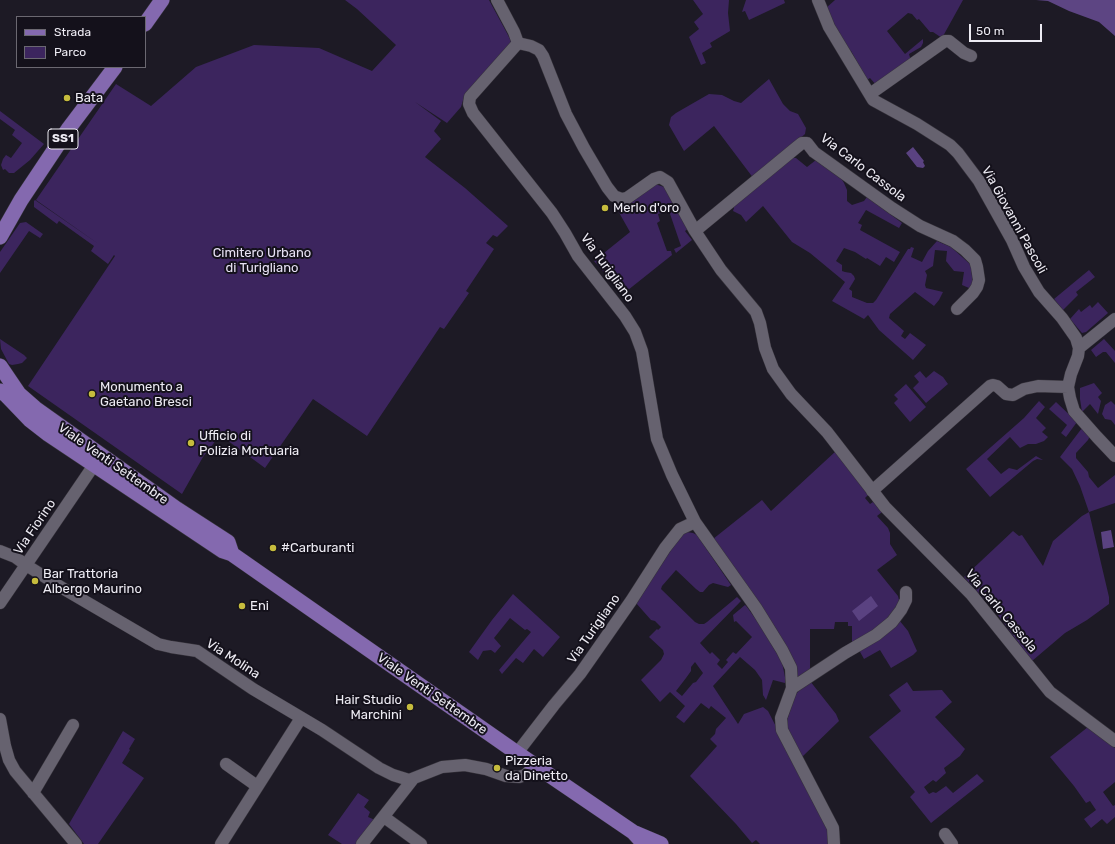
<!DOCTYPE html>
<html>
<head>
<meta charset="utf-8">
<style>
	body { margin:0 }
	#map { position:relative; width:1115px; height:844px; overflow:hidden; background:#1d1a25; font-family:Rubik,sans-serif }
	canvas { display:block }
	.legend { position:absolute; left:16px; top:16px; width:130px; height:52px; box-sizing:border-box; background:#14111b; border:1px solid #6b6871; margin:0; padding:5px 7px; list-style:none; font-size:12px; color:#edebf3 }
	.legend li { display:flex; align-items:center; gap:8px; height:20px }
	.legend b { width:20px; border:1px solid #6b6871 }
	.scale { position:absolute; left:969px; top:24px; width:73px; height:18px; box-sizing:border-box; border:2px solid #edebf3; border-top:0; padding-left:5px; font-size:12px; line-height:14px; white-space:nowrap; color:#edebf3; -webkit-text-stroke:3px #14111b; paint-order:stroke }
</style>
</head>
<body>
<div id="map">
<canvas width="1115" height="844"></canvas>
<ul class="legend">
<li><b style="height:5px;background:#8469af"></b>Strada</li>
<li><b style="height:11px;background:#3c255e"></b>Parco</li>
</ul>
<div class="scale">50 m</div>
</div>
<script>
const ctx = document.querySelector('canvas').getContext('2d');
ctx.lineJoin = 'round';
function paint(path, color) {
  ctx.fillStyle = color;
  ctx.fill(path, 'evenodd');
}
function toPath(rows) {
  const path = new Path2D();
  for (const r of rows) {
    path.moveTo(r[0], r[1]);
    for (let i = 2; i < r.length; i += 2) path.lineTo(r[i], r[i + 1]);
  }
  return path;
}
function stroke(path, color, width, dash) {
  ctx.strokeStyle = color;
  ctx.lineWidth = width;
  ctx.lineCap = dash ? 'butt' : 'round';
  ctx.setLineDash(dash || []);
  ctx.stroke(path);
}
function write(font, color, halo, rows, align = 'center') {
  ctx.font = font + ' Rubik,sans-serif';
  ctx.lineWidth = 4;
  ctx.setLineDash([]);
  ctx.textBaseline = 'middle';
  ctx.strokeStyle = halo;
  ctx.fillStyle = color;
  for (const [text, x, y, turn = 0] of rows) {
    ctx.save();
    ctx.translate(x, y);
    ctx.rotate((+turn || 0) * Math.PI / 180);
    ctx.textAlign = isNaN(turn) ? turn : align;
    if (halo) ctx.strokeText(text, 0, 0);
    ctx.fillText(text, 0, 0);
    ctx.restore();
  }
}
paint(toPath([
	[345,0,489,0,508,35,511,41,509,48,464,97,461,107,447,123,415,102,441,121,434,131,441,139,425,157,465,188,508,226,497,237,493,235,486,243,494,249,466,291,469,293,444,329,440,327,367,436,313,399,265,468,220,435,203,457,182,494,28,386,115,256,114,255,108,264,91,251,94,246,59,221,57,224,34,207,34,201,35,200,100,245,36,200,116,84,151,106,196,67,254,45,319,48,372,71,396,45,357,9],
	[693,0,729,0,728,13,730,31,710,43,712,47,702,53,706,63,701,65,689,37,699,29,694,22,703,14],
	[746,0,784,0,785,3,749,20,745,11,742,12],
	[835,0,963,0,942,38,933,32,930,32,919,19,917,20,912,14,908,13,887,31,905,54,923,39,923,43,921,47,909,54,911,61,877,86,870,78,867,80,851,51,848,52,826,8],
	[769,79,783,104,790,111,798,114,806,128,805,134,754,179,714,126,684,151,669,125,671,117,676,113,709,94,722,95,734,101,741,103],
	[0,111,44,144,30,160,14,173,9,173,5,169,3,170,1,165,3,159,6,155,11,158,22,143,12,135,15,130,0,119],
	[792,158,796,158,807,167,816,160,841,178,844,183,847,190,847,201,852,205,864,201,867,197,902,223,899,228,866,210,858,223,862,225,860,230,900,252,894,262,886,257,880,266,867,258,866,259,855,252,844,248,836,261,842,265,842,271,845,272,851,273,854,276,855,279,849,289,852,291,852,297,867,303,873,303,876,300,908,249,910,249,911,247,914,248,911,257,922,262,928,251,937,241,951,247,971,265,973,287,969,288,962,285,964,272,954,271,946,261,947,251,935,250,933,266,925,271,927,275,925,285,926,288,943,292,939,300,934,306,915,292,890,314,889,318,904,331,901,336,905,339,910,333,926,345,913,360,879,330,868,315,864,319,832,301,845,282,810,253,792,242,763,206,746,222,741,215,733,211,734,208,734,206],
	[655,184,664,187,689,228,685,231,692,240,676,253,674,249,681,246,669,211,658,214,660,221,657,223,667,251,671,251,672,255,623,294,594,261,630,232,617,209],
	[26,222,43,234,40,238,29,231,0,273,0,252,20,223],
	[1089,270,1095,277,1076,292,1078,295,1063,310,1054,299],
	[1098,302,1108,313,1086,332,1082,333,1070,319,1079,309,1081,312,1090,305,1092,308],
	[0,339,24,355,27,358,22,363,18,364,12,365,9,364,1,349],
	[1104,339,1115,351,1115,363,1106,352,1103,352,1096,357,1091,350],
	[920,371,926,378,934,371,943,377,948,384,926,403,913,388,919,382,914,376],
	[1094,383,1102,393,1098,397,1101,401,1098,414,1090,404,1082,412,1080,399,1080,388],
	[906,384,926,407,910,422,894,403,898,399,894,395],
	[1039,401,1045,407,1036,418,1046,428,1042,432,1048,437,1044,441,1036,444,1028,444,1020,448,1010,437,987,459,1001,474,1009,468,1017,470,1036,456,1043,460,1037,459,1033,461,990,497,966,469,1024,418],
	[1111,401,1115,405,1115,425,1111,420,1105,419,1102,414,1105,405],
	[1056,402,1077,422,1066,437,1061,433,1067,425,1049,409],
	[1082,428,1090,436,1088,440,1076,453,1076,458,1088,472,1089,477,1098,488,1115,475,1115,503,1089,512,1109,597,1109,604,1087,620,1065,633,1032,661,995,611,964,577,1013,531,1019,536,1022,535,1043,566,1053,541,1082,516,1089,512,1080,486,1072,469,1060,457],
	[836,451,868,495,865,498,870,504,873,502,882,512,877,516,888,528,890,533,890,544,897,555,877,570,898,596,899,600,898,605,895,613,852,646,852,626,848,626,848,622,835,622,834,629,810,629,810,672,796,681,713,539,762,500,771,511],
	[687,532,693,533,697,535,731,585,728,587,713,583,709,585,703,592,700,592,696,589,676,570,662,586,661,589,695,622,699,624,704,624,707,622,737,597,741,601,700,643,710,654,712,652,720,660,717,664,722,669,728,662,726,660,733,652,736,654,752,637,736,621,734,622,733,615,745,605,747,607,760,625,782,662,785,677,785,683,773,680,766,700,763,695,762,680,755,670,740,657,713,686,738,724,744,714,763,707,768,711,827,826,831,844,760,844,756,840,752,843,736,824,690,776,717,746,710,739,715,734,716,729,726,718,711,706,709,709,701,703,684,723,676,717,685,706,670,692,660,702,641,680,661,660,664,654,663,650,649,637,657,629,658,630,661,627,655,621,651,620,636,603,681,535],
	[695,662,703,673,696,682,693,683,682,696,676,691,686,678,691,671,691,667],
	[513,594,560,637,543,657,534,649,523,663,516,658,502,674,499,670,531,632,527,629,525,630,510,618,494,638,501,646,495,653,491,650,483,651,478,660,469,652,492,620],
	[899,620,908,631,917,651,913,655,891,668,880,650,864,659,859,650],
	[810,681,836,714,839,721,802,757,793,744,786,723,795,696,799,690],
	[907,682,913,691,942,690,952,702,935,717,965,749,960,756,944,768,946,773,936,782,933,780,924,787,929,794,933,792,936,793,946,786,953,793,977,774,984,781,931,823,910,797,915,792,869,737,901,711,889,695],
	[1088,727,1115,748,1115,782,1103,792,1113,806,1115,805,1115,817,1107,824,1102,819,1091,828,1084,819,1096,810,1090,801,1086,803,1074,786,1050,757],
	[123,731,135,739,129,749,130,750,122,763,144,778,98,844,84,844,69,824],
	[358,793,369,800,364,807,370,812,368,817,375,820,356,844,342,844,328,835]
]), '#3c255e');
paint(toPath([
	[1036,0,1115,0,1115,36,1099,22,1069,11,1048,1]
]), '#5d4583');
paint(toPath([
	[913,147,924,161,923,162,925,166,923,168,917,167,906,153],
	[1111,530,1114,547,1103,549,1101,532],
	[871,596,878,606,859,621,852,611]
]), '#5a4281');
const minor = toPath([
	[497,0,514,32,518,43,531,46,539,50,543,56,566,114,584,148,607,187,614,196,622,199,627,198,654,179,660,177,668,182,695,231,721,270,756,312,760,323,765,348,773,369,791,394,827,432,885,507,971,594,1050,692,1115,741],
	[818,0,829,27,873,100,917,124,950,145,958,153,979,181,1012,240,1024,267,1039,292,1062,318,1076,338,1079,348,1078,356,1071,374,1068,387,1070,398,1074,411,1097,437,1115,456],
	[518,43,470,97,469,104,473,113,552,213,565,233,578,256,625,316,635,332,642,351,657,439,672,475,695,522,756,608,782,650,791,668,792,688,781,718,782,730,833,828,834,844],
	[870,94,945,41,949,41,964,53,971,56],
	[695,231,797,147,802,143,807,143,814,152,892,208,920,226,953,241,965,250,975,260,977,267,979,280,977,287,973,293,957,309],
	[1079,348,1115,319],
	[872,491,990,386,993,385,997,386,1006,394,1013,395,1024,389,1038,386,1068,387],
	[0,551,15,557,26,565,64,589,158,644,171,647,197,651,253,689,322,730,379,768,393,775,409,780,442,767,465,765,486,769,506,776,519,777,525,775,535,766],
	[0,603,94,465],
	[792,688,845,653,876,635,892,622,901,610,906,600,906,592],
	[0,719,5,746,9,760,15,771,76,844],
	[517,753,554,705,580,674,631,601,665,548,680,529,695,522],
	[226,764,257,786],
	[33,793,73,725],
	[384,817,421,844],
	[945,834,952,844],
	[221,844,301,718],
	[362,844,413,779]
]);
const major = toPath([
	[145,24,162,0],
	[0,237,21,200,69,128,115,67],
	[0,366,19,394,35,408,177,509,228,542,232,554],
	[0,391,6,395,30,420,48,434,223,551,232,554,517,753,633,832,644,844],
	[635,833,661,844]
]);
stroke(minor, '#36333b', 13);
stroke(major, '#36333b', 16);
stroke(minor, '#66626f', 12);
stroke(major, '#8469af', 15);
for (const [x, y, r, color] of [
	[67,98,4,"#c6bc3d"],
	[605,208,4,"#c6bc3d"],
	[92,394,4,"#c6bc3d"],
	[191,443,4,"#c6bc3d"],
	[273,548,4,"#c6bc3d"],
	[35,581,4,"#c6bc3d"],
	[242,606,4,"#c6bc3d"],
	[410,707,4,"#c6bc3d"],
	[497,768,4,"#c6bc3d"]
]) {
  const dot = new Path2D();
  dot.arc(x, y, r, 0, 2 * Math.PI);
  ctx.fillStyle = color;
  ctx.fill(dot);
  stroke(dot, '#14111b', 1.5);
}
for (const [x, y, w] of [
	[63,139,30]
]) {
  const box = new Path2D();
  box.roundRect(x - w / 2, y - 10, w, 20, 3);
  ctx.fillStyle = '#14111b';
  ctx.fill(box);
  stroke(box, '#edebf3', 1);
}
write('bold 12px', '#edebf3', null, [
	["SS1",63,139]
]);
write('13px', '#edebf3', '#14111b', [
	["Bata",75,98],
	["Merlo d'oro",613,208],
	["Monumento a",100,387],
	["Gaetano Bresci",100,402],
	["Ufficio di",199,436],
	["Polizia Mortuaria",199,451],
	["#Carburanti",281,548],
	["Bar Trattoria",43,574],
	["Albergo Maurino",43,589],
	["Eni",250,606],
	["Hair Studio",402,700,"right"],
	["Marchini",402,715,"right"],
	["Pizzeria",505,761],
	["da Dinetto",505,776]
], 'left');
write('13px', '#edebf3', '#14111b', [
	["Via Carlo Cassola",863,168,37],
	["Via Giovanni Pascoli",1014,220,61],
	["Via Turigliano",607,268,54],
	["Viale Venti Settembre",113,464,35],
	["Via Fiorino",35,527,-56],
	["Via Carlo Cassola",1001,611,50],
	["Via Turigliano",594,629,-55],
	["Via Molina",233,659,33],
	["Viale Venti Settembre",432,694,35]
]);
write('13px', '#e7e1f4', '#14111b', [
	["Cimitero Urbano",262,253],
	["di Turigliano",262,268]
]);
</script>
</body>
</html>
